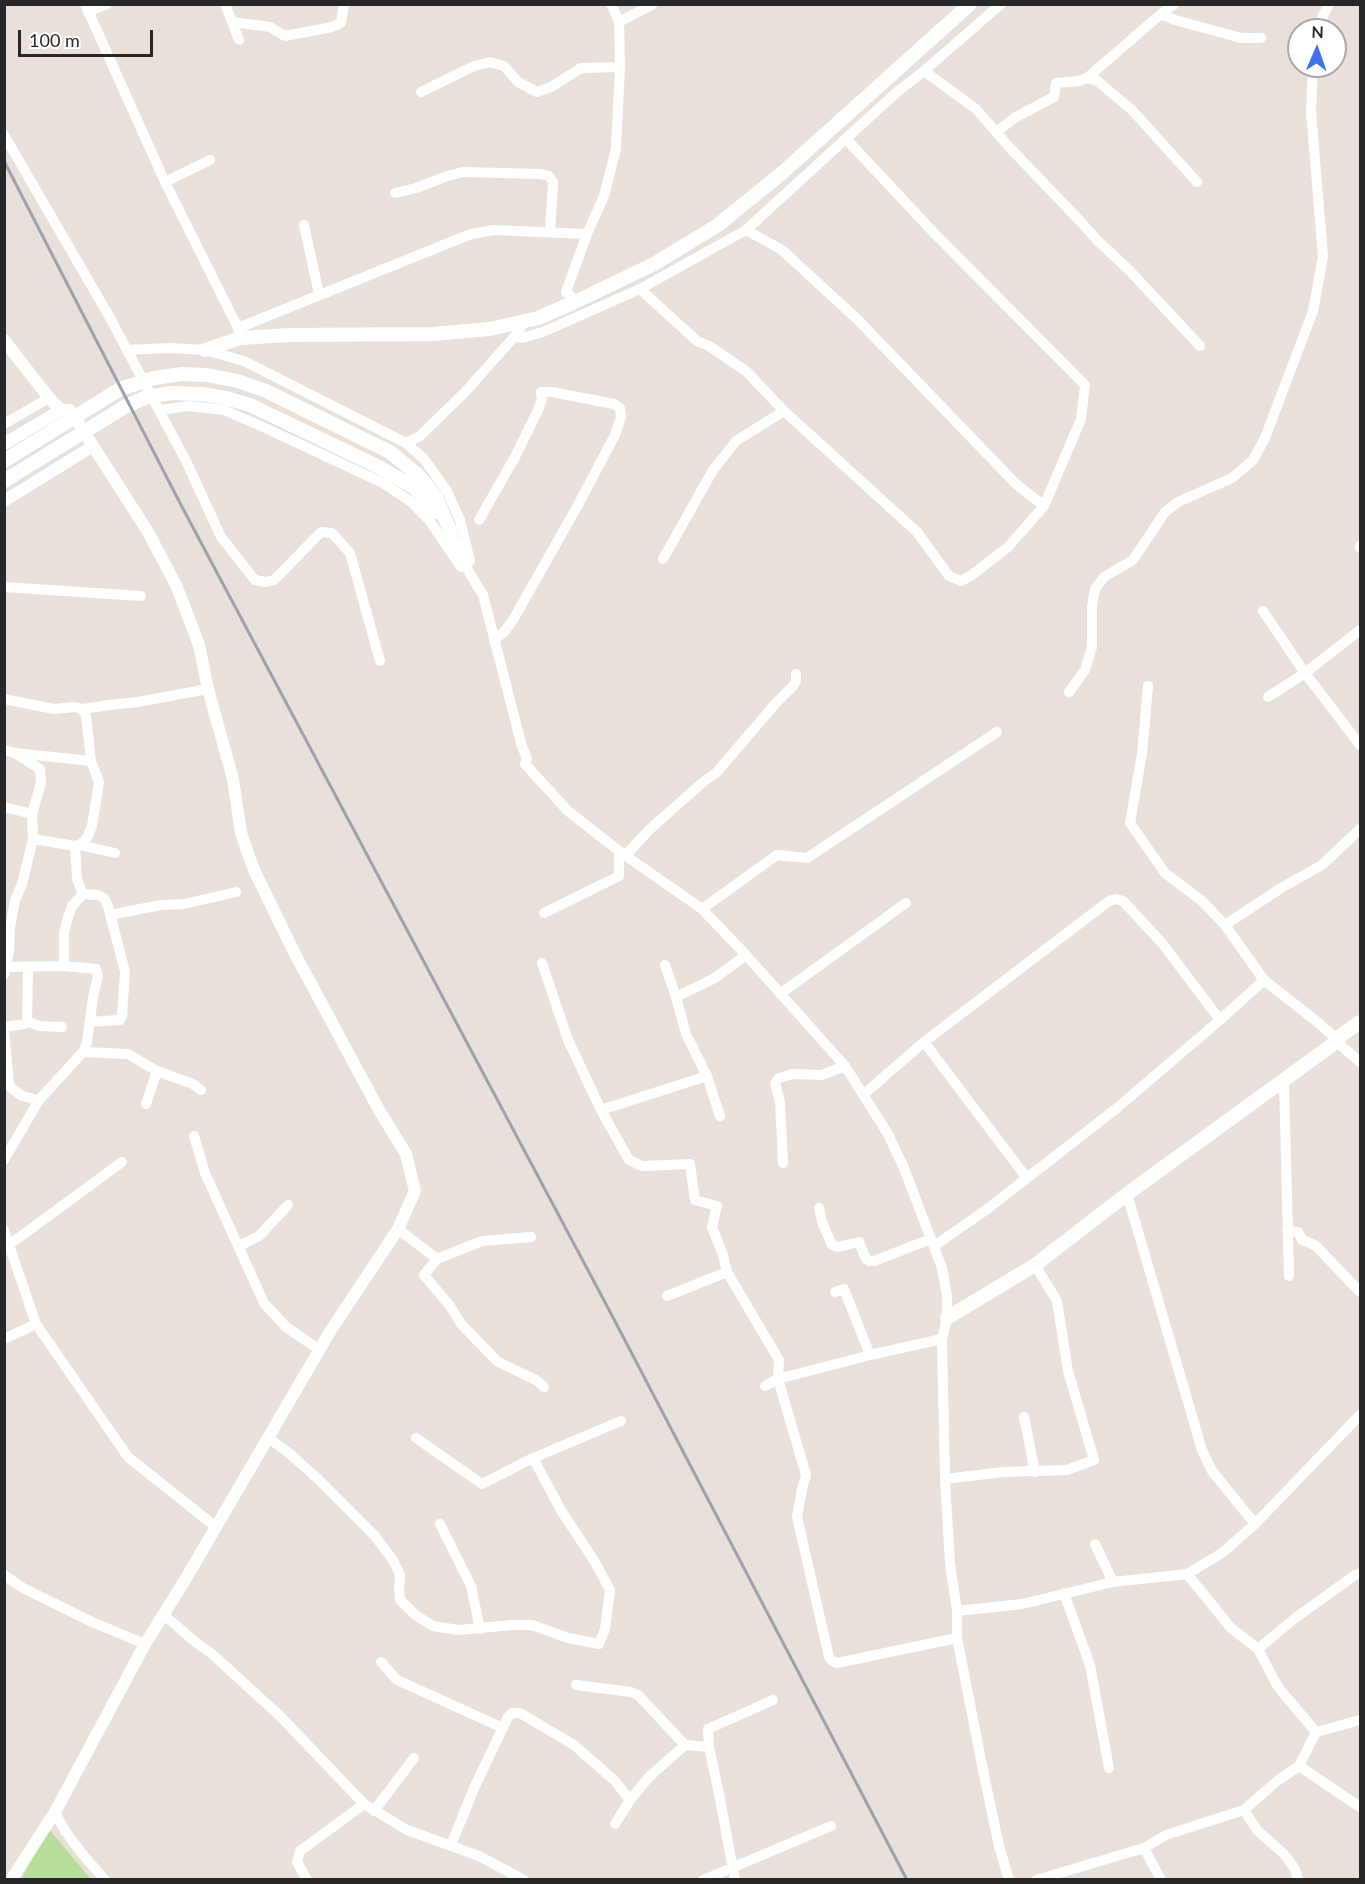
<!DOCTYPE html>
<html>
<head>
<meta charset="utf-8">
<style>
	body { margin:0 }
	#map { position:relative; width:1365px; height:1884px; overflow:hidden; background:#e9e1d9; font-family:Lato,sans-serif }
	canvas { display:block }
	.frame { position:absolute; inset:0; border:6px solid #272727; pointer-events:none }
	.north { position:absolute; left:1287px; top:18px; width:60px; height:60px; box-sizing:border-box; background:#fff; border:2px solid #a9a9a9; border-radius:50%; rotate:2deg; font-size:16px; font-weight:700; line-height:24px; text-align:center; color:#272727 }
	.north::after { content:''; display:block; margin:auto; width:21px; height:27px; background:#4070f0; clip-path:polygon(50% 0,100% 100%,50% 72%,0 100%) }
	.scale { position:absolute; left:18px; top:30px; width:135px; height:27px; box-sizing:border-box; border:3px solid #272727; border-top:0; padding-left:8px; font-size:18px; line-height:21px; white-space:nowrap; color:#272727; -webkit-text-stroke:4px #fff; paint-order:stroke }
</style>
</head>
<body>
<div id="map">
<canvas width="1365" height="1884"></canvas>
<div class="frame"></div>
<div class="north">N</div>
<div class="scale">100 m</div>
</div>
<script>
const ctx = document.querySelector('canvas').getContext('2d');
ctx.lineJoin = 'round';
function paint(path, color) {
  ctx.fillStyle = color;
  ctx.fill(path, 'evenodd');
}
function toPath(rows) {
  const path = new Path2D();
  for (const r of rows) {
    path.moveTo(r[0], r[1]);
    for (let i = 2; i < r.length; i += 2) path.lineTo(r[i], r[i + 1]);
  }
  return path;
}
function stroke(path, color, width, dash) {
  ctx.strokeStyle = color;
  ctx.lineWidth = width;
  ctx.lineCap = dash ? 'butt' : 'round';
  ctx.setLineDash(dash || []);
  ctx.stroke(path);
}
paint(toPath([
	[48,1828,91,1879,21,1880]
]), '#b6de98');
stroke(toPath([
	[85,4,165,182,238,328,240,338],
	[225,4,239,40],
	[88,12,107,4],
	[1161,14,1175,20,1241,38,1261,38],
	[232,22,270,27,285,36,332,27,341,23,344,4],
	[619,22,653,4],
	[1316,30,1329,4],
	[924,71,976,109,1010,148,1080,221,1097,240,1130,271,1200,346],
	[1087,78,1096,80,1132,110,1197,182],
	[421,92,474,66,490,62,504,66,518,82,537,92,551,87,581,68,620,67],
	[996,132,1016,117,1054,97,1056,83,1079,81,1087,78,1161,14,1174,4],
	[4,135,109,316,187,463,221,537,255,580,266,582,274,580,282,572,321,532,332,533,350,553,380,661],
	[165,182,210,160],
	[395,193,416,188,447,176,463,172,541,174,549,176,553,182,550,231],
	[304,225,319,294],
	[746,230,782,250,857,319,1016,484,1044,506],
	[640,289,697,341,709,346,746,371,784,411,917,532,949,576,961,581,972,575,1008,547,1044,506,1081,419,1085,385,935,234,846,139],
	[577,301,566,292,587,234,604,196,616,149,620,67,619,22,611,4],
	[524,322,515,336,522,338,543,332,640,289,746,230,897,92,924,71,1001,4],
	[238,328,471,234,493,230,587,234],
	[127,350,169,348,205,350,244,361,406,443,424,459,447,491,460,520,470,561],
	[159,410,189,406,224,410,261,426,383,483,410,501,429,520,461,567],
	[4,424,49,398],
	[406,443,420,436,466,391,515,336],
	[479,520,515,457,538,410,542,399,541,392,552,392,614,404,620,408,621,417,615,435,578,505,513,620,504,632,494,640],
	[451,533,470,574,483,595,521,743,527,759,525,764,568,811,619,851,702,909,746,955,845,1066,888,1134,904,1168,942,1268,947,1295,947,1318,942,1339,945,1479,950,1564,957,1611,957,1638,984,1775,999,1846,1009,1880],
	[1360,546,1360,548],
	[663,559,713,470,736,441,784,411],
	[4,587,141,596],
	[1263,611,1305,673,1360,745],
	[1148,686,1142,754,1130,823,1165,873,1202,901,1225,925,1264,980,1320,1024,1336,1039],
	[1069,692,1085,670,1092,647,1092,606,1095,589,1104,577,1133,560,1165,512,1178,502,1232,478,1253,460,1265,438,1313,311,1323,257,1311,111,1313,66],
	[1268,697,1305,673,1360,630],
	[4,699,54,709,75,707,82,709,86,716,91,761,99,782,92,826,87,838,80,845,75,846,33,839],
	[82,709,109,705,138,702,208,689],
	[4,750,15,753,91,761],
	[4,807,32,814],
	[80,845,115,853],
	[75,846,77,879,83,894,97,895,104,898,108,906,125,972,122,1016,120,1020,90,1022],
	[626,855,649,830,703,782,716,773,776,703,793,686,796,681,796,674],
	[702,909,777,855,807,858,997,732],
	[544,913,619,876,619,851],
	[110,915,161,905,184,904,236,892],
	[1225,925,1281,888,1322,865,1360,829],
	[542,963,568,1040,601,1110,629,1160,642,1166,690,1164,695,1200,717,1206,712,1227,723,1255,727,1272,779,1360,778,1379,765,1386],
	[665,965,676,997,686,1034,707,1076,720,1116],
	[64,966,64,933,68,917,72,906,83,894],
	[4,975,9,952,10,927,15,901,22,884,33,839,32,814,41,783,40,769,15,753],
	[780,994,906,903],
	[676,997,715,978,746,955],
	[27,1021,39,1026,62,1027],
	[4,1027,25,1024,27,1021,28,967],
	[4,1028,9,1086,22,1096,39,1100],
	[1336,1041,1360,1062],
	[924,1042,1026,1177],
	[83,1052,128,1054,157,1071,146,1104],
	[157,1071,193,1084,201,1090],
	[1284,1080,1289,1276],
	[864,1094,924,1042,1109,901,1116,899,1123,901,1162,943,1220,1020],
	[601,1110,707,1076],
	[194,1136,205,1173,264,1303,286,1327,320,1350],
	[4,1160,39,1100,83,1052,87,1042,93,997,98,976,96,969,64,966,6,967],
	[783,1163,780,1102,775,1083,779,1078,793,1074,822,1075,845,1066],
	[1127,1194,1202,1450,1212,1471,1255,1524],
	[819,1208,822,1222,832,1245,838,1247,859,1242,866,1259,870,1261,874,1261,931,1239],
	[398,1229,437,1259,482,1241,531,1237],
	[4,1230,36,1324,128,1457,216,1527],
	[1287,1231,1298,1232,1302,1240,1315,1245,1360,1292],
	[9,1245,122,1162],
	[239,1246,259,1236,288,1205],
	[934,1246,986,1210,1117,1108,1220,1020,1264,980],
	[437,1259,424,1275,450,1306,461,1324,498,1362,536,1380,544,1387],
	[835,1292,844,1289,870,1355],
	[667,1296,727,1272],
	[4,1339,36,1324],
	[942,1339,870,1355,778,1379,806,1475,802,1489,797,1517,829,1657,832,1661,837,1663,957,1638],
	[1024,1417,1035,1472],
	[267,1437,289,1453,318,1479,374,1535,393,1560,400,1575,399,1587,400,1600,417,1616,433,1626,458,1630,512,1625,532,1625,568,1638,599,1644,605,1629,610,1590,595,1562,562,1512,533,1458],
	[416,1438,482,1484,533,1458,621,1421],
	[945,1479,1003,1472,1067,1470,1094,1460,1068,1371,1057,1301,1035,1265],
	[440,1524,471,1586,480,1629],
	[1095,1544,1113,1582],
	[1187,1574,1231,1628,1258,1649,1278,1687,1316,1732],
	[4,1575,23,1588,92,1622,145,1644],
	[1064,1593,1090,1665,1109,1768],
	[957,1611,1022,1604,1113,1582,1187,1574,1222,1553,1255,1524,1360,1415],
	[164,1615,198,1644,211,1653,280,1716,364,1804,407,1830,479,1856,524,1880],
	[1258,1649,1294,1619,1355,1575,1360,1574],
	[381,1662,397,1680,503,1728],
	[576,1685,631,1692,638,1695,685,1745],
	[709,1747,719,1794,735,1880],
	[1299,1766,1360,1807],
	[1244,1810,1257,1830,1284,1854,1295,1869,1298,1880],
	[374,1811,414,1758],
	[55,1812,65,1831,84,1856,105,1880],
	[615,1824,630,1800,649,1777,685,1745,709,1747,708,1729,773,1700],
	[451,1845,475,1786,508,1717,512,1713,520,1713,574,1745,615,1781,630,1800],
	[1144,1848,1161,1880],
	[307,1880,297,1862,300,1851,364,1804],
	[703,1880,831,1826],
	[1036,1880,1144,1848,1166,1835,1244,1810,1277,1781,1299,1766,1316,1732,1360,1720]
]), '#fff', 10);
stroke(toPath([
	[4,340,49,398,61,410,70,410,148,532,176,585,199,645,208,689,233,779,241,833,254,870,295,954,379,1110,406,1154,415,1191,398,1229,331,1330,185,1580,145,1644,55,1812,11,1880],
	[4,444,61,410],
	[4,501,93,446]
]), '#fff', 12);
stroke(toPath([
	[205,350,240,338,289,335,433,334,489,329,538,318,577,301,654,264,718,225,782,173,970,4],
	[4,461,120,389,154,378,182,374,207,375,238,381,266,391,390,452,418,475,436,497,451,533],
	[4,481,126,406,147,397,171,393,201,394,226,398,250,405,379,467,415,488,436,512],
	[947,1318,1035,1265,1127,1194,1332,1045,1336,1041,1336,1039,1360,1022]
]), '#fff', 14);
stroke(toPath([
	[4,161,181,505,607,1306,907,1880]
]), '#9da1b1', 3);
</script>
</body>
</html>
